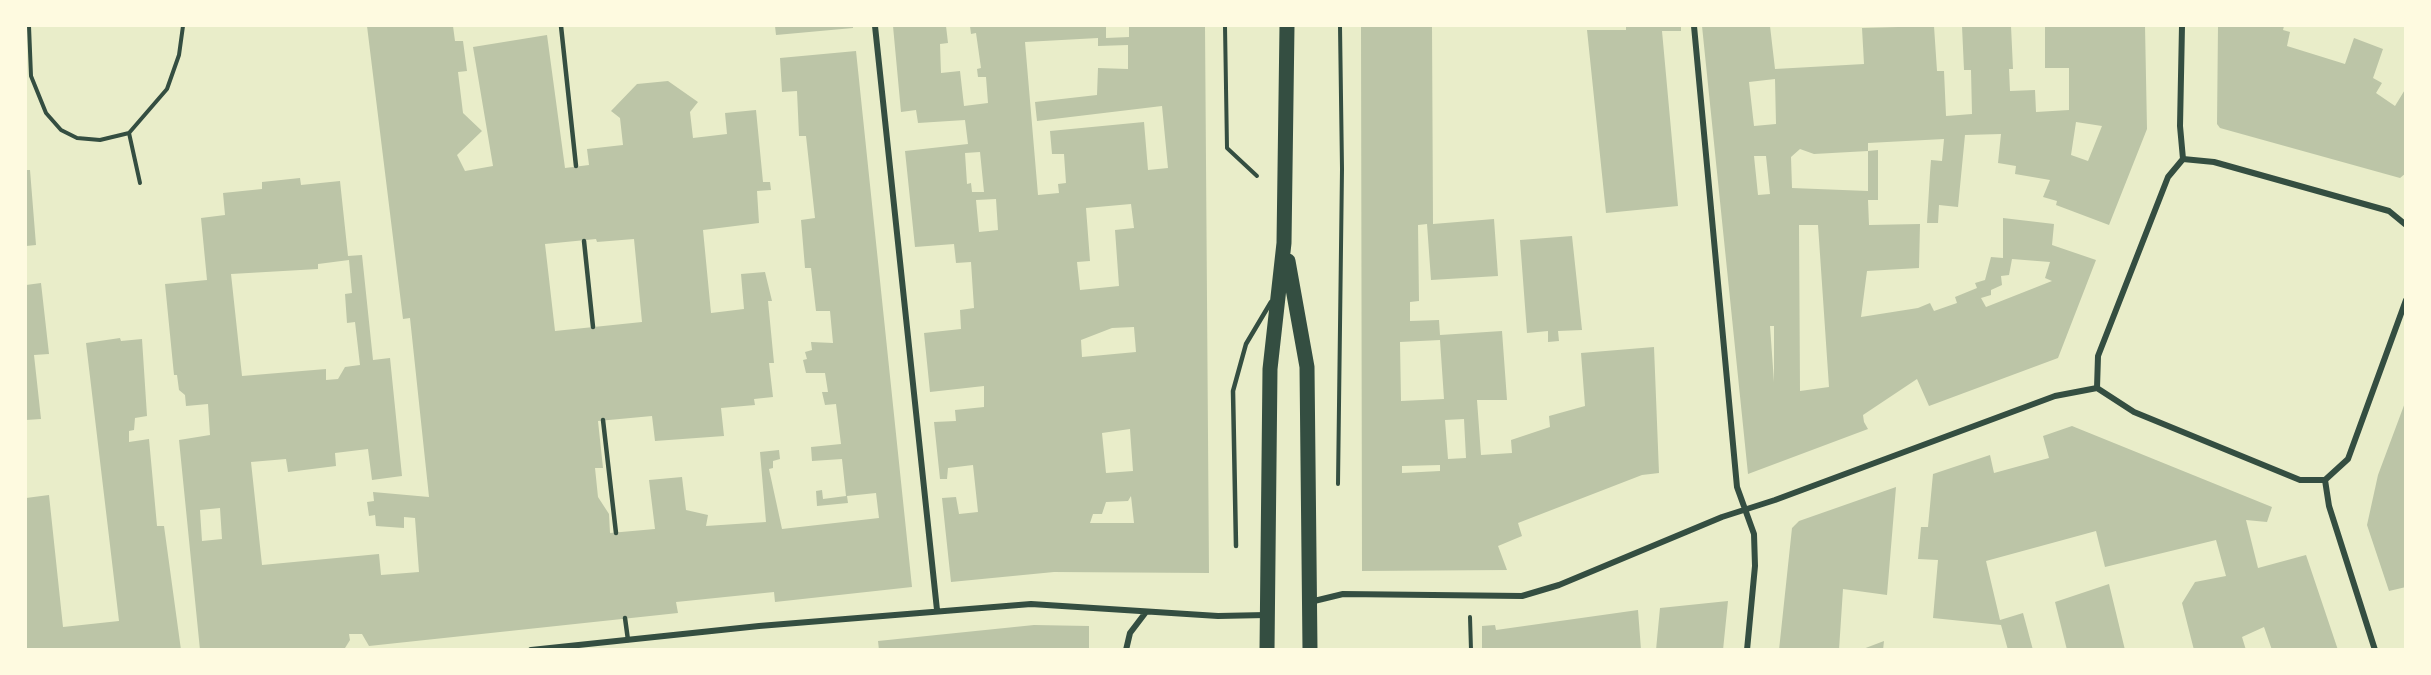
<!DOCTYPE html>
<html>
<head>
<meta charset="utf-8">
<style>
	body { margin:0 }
	#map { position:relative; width:2431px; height:675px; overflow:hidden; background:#e9edc9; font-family:"Work Sans",sans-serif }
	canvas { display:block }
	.frame { position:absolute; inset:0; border:27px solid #fefae0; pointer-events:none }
</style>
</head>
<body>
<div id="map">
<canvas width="2431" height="675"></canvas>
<div class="frame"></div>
</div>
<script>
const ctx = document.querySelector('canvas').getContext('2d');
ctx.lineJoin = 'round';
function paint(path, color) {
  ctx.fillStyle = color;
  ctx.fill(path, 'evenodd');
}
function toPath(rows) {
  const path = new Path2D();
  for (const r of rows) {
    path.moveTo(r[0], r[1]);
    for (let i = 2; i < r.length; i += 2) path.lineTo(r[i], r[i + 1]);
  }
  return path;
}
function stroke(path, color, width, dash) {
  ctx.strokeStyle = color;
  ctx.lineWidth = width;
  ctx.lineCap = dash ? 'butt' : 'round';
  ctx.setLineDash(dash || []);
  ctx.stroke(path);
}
paint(toPath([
	[367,26,453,26,455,41,463,41,467,71,458,72,463,113,482,131,457,155,465,171,493,166,473,47,547,35,565,168,589,165,587,149,623,145,620,118,611,111,637,84,668,81,698,102,690,112,693,138,727,134,725,113,756,110,763,182,770,182,771,190,757,191,759,223,703,230,711,313,744,309,741,274,765,272,772,301,768,301,774,363,769,363,773,397,754,399,755,405,721,408,724,436,655,441,652,416,598,421,603,468,595,468,598,497,609,514,610,533,655,529,649,480,682,477,686,510,708,515,706,526,766,522,760,452,779,450,780,459,773,461,773,468,769,469,782,529,879,518,876,493,847,496,848,503,817,506,816,491,822,490,823,499,846,496,842,459,812,461,811,447,841,444,836,404,825,405,822,392,828,392,825,373,806,373,803,360,807,359,805,352,812,350,811,342,833,343,830,311,816,311,811,268,805,268,801,220,815,218,806,136,799,136,797,91,782,92,780,58,856,51,912,587,775,602,774,592,686,601,676,602,678,613,369,646,362,634,349,634,350,640,345,648,325,650,200,650,179,440,210,435,208,404,186,406,185,395,179,390,177,375,174,375,165,284,207,280,201,218,225,215,223,193,262,189,262,182,300,178,301,185,340,181,348,256,362,255,373,360,390,358,402,476,372,480,368,449,335,453,336,466,288,472,286,459,251,462,262,565,379,554,381,575,419,572,415,518,404,517,404,528,376,526,375,515,369,516,367,502,374,501,373,492,429,497,410,318,403,319],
	[596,239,597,242,634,239,642,322,555,331,545,244],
	[349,260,352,293,345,294,347,323,355,322,360,365,345,367,338,379,326,380,326,369,242,376,231,274,318,269,318,264],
	[220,508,222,539,202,541,200,510],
	[775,26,853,26,853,28,776,35],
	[893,26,946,26,948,43,940,44,941,73,960,71,964,106,988,103,986,77,978,77,977,69,981,68,976,33,971,34,970,26,1106,26,1106,38,1129,37,1129,26,1205,26,1209,573,1054,572,951,582,942,498,956,497,959,514,978,512,973,465,948,468,947,479,940,479,934,422,956,421,955,410,984,407,984,386,930,392,924,333,961,329,960,310,974,308,971,262,956,263,954,244,915,247,905,151,968,144,965,120,918,123,916,110,901,112],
	[1098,38,1098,46,1128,45,1128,69,1098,68,1097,95,1035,102,1037,121,1162,106,1168,168,1148,170,1144,122,1050,131,1052,154,1064,154,1066,183,1058,184,1059,193,1038,195,1025,42],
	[980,152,984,192,972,192,971,183,967,184,965,153],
	[996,199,998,230,979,232,976,200],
	[1131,204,1134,228,1115,230,1119,286,1080,290,1077,262,1090,261,1086,208],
	[1134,327,1136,352,1082,357,1081,340,1112,328],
	[1130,429,1133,471,1106,473,1102,433],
	[1131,496,1134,523,1090,523,1093,514,1102,514,1106,502,1128,501],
	[1361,26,1432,26,1433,224,1494,219,1498,276,1431,280,1427,224,1418,225,1419,301,1410,302,1410,321,1439,320,1440,335,1502,331,1507,400,1477,400,1481,455,1512,453,1511,440,1550,427,1549,416,1585,406,1581,353,1654,347,1659,473,1642,475,1518,523,1522,536,1498,546,1507,570,1362,571],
	[1440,340,1444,399,1401,401,1400,342],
	[1464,419,1466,458,1448,459,1445,420],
	[1440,465,1440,471,1402,473,1402,466],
	[1626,26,1681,26,1681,31,1662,31,1678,206,1606,213,1587,30,1626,30],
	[1702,26,1770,26,1775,69,1864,64,1862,28,1934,26,1937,71,1944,71,1946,116,1972,114,1971,70,1964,70,1962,26,2011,26,2013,69,2009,69,2010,91,2035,90,2036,112,2069,110,2069,68,2045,68,2045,26,2145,26,2147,129,2109,225,2056,205,2057,201,2043,197,2050,180,2015,174,2016,166,1998,163,2001,134,1965,135,1958,207,1939,205,1938,223,1927,223,1930,173,1931,160,1942,161,1944,139,1868,143,1868,151,1814,154,1800,149,1791,157,1792,188,1868,191,1868,151,1878,150,1878,200,1868,200,1869,225,1920,224,1919,268,1867,271,1861,317,1918,308,1930,303,1934,311,1957,303,1955,297,1977,288,1975,283,1985,280,1991,257,2003,258,2003,218,2054,224,2052,245,2096,260,2058,358,1929,406,1917,379,1863,415,1864,422,1868,429,1748,474],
	[1775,79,1776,124,1754,126,1749,82],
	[2076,122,2102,126,2088,161,2071,155],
	[1754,156,1766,156,1770,194,1758,195],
	[1799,225,1818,225,1829,387,1800,391],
	[2012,259,2050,262,2045,278,2052,281,1986,307,1981,298,1991,295,1991,290,2002,285,2001,276,2009,275],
	[1770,326,1774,326,1774,382],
	[2218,26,2284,26,2283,30,2290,32,2287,46,2345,64,2354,38,2383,49,2373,78,2382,83,2376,93,2395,106,2406,88,2406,173,2400,178,2220,128,2217,124],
	[26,170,30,170,36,245,26,246],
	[1572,236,1582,330,1558,331,1559,341,1548,342,1548,331,1527,333,1520,240],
	[41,283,49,354,34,355,41,419,26,420,26,285],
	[120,338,121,341,142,339,147,416,135,418,134,430,129,431,129,442,149,439,157,526,164,526,181,650,26,650,26,498,49,495,63,627,119,621,86,343],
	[2406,400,2406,587,2389,591,2367,525,2378,475],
	[2072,426,2272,507,2267,522,2246,520,2258,568,2306,555,2338,650,2272,650,2264,627,2242,637,2246,650,2194,650,2182,603,2195,582,2226,576,2216,540,2105,567,2096,531,1986,561,2000,620,2023,613,2033,650,2008,650,2001,625,1933,618,1938,560,1918,559,1921,527,1928,527,1933,474,1990,455,1994,473,2049,458,2043,436],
	[1896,487,1887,595,1843,589,1839,650,1779,650,1792,528,1799,521],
	[2109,584,2125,650,2067,650,2055,602],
	[1728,601,1723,650,1656,650,1660,608],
	[1638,610,1641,650,1482,650,1482,626,1495,625,1496,630],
	[1034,625,1089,626,1089,650,879,650,878,641],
	[1884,641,1883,650,1863,650,1863,649]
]), '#bcc5a7');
stroke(toPath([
	[29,26,31,76,46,113,61,130,77,138,100,140,129,133,167,89,179,55,183,26],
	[1225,26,1227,148,1257,176],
	[129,133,140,183],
	[1338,484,1342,169,1340,26],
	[1470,617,1471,650]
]), '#344e41', 4);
stroke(toPath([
	[561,26,576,166],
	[584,241,593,327],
	[603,420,616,533],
	[1236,546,1233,391,1246,344,1271,302],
	[625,618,628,640]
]), '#344e41', 4.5);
stroke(toPath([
	[875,26,937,610],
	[1694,26,1737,487,1754,534,1755,566,1747,650],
	[2182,26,2180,126,2183,159],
	[2406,225,2389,211,2214,162,2183,159,2168,177,2098,356,2097,388,2134,412,2300,480,2325,480,2348,459,2406,300],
	[2325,480,2329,506,2375,650],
	[1310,602,1343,594,1522,596,1559,585,1722,517,1775,500,2055,396,2097,388],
	[531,650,759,626,1031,604,1218,616,1266,615],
	[1126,650,1130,633,1146,612]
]), '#344e41', 6);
stroke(toPath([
	[1288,261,1307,367,1310,650],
	[1267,650,1270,369,1284,243,1287,26]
]), '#344e41', 15);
</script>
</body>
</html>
